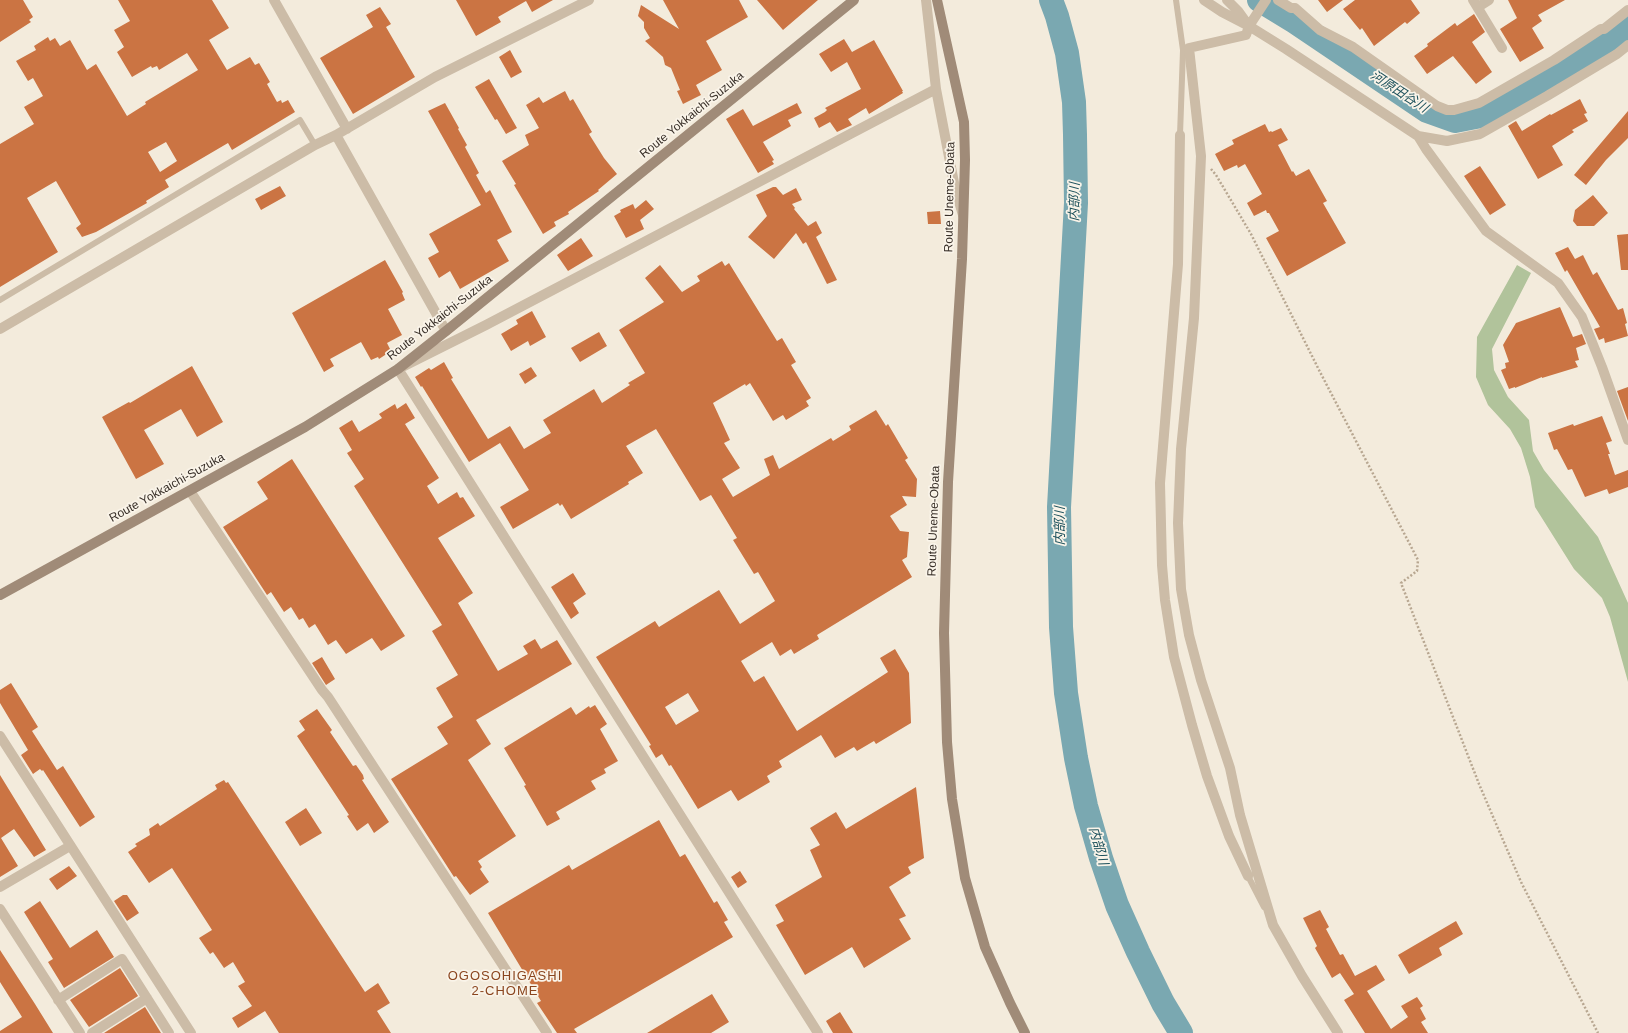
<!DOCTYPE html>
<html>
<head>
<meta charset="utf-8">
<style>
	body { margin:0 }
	canvas { display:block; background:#f3ebdc }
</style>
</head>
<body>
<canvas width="1628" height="1033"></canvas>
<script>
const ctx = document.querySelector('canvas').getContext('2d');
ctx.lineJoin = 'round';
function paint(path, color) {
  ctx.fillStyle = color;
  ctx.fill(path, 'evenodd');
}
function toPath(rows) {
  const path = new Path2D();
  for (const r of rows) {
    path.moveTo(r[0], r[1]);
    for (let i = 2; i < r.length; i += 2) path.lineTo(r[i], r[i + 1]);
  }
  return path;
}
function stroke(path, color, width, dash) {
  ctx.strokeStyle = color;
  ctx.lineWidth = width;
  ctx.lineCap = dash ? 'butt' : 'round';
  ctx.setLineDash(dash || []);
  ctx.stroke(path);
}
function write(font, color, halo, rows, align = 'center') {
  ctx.font = font + ' Helvetica,"Noto Sans JP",sans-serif';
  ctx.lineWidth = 3.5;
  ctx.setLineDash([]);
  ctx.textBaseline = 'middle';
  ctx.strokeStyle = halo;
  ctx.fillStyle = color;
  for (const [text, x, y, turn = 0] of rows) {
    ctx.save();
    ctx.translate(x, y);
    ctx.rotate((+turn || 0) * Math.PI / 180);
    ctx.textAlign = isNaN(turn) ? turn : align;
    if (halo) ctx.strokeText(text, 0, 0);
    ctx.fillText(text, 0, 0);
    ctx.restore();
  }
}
paint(toPath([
	[1517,265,1531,273,1492,349,1494,370,1508,397,1529,420,1533,451,1544,470,1598,537,1628,603,1628,682,1610,617,1602,598,1574,569,1535,507,1530,477,1521,448,1510,429,1488,405,1476,377,1477,337]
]), '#b1c39b');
stroke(toPath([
	[1051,0,1057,16,1067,53,1074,102,1075,135,1076,203,1059,507,1061,627,1066,693,1076,758,1086,806,1101,858,1117,905,1138,952,1163,1003,1181,1033],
	[1259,0,1295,22,1427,111,1455,121,1481,116,1594,50,1628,26]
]), '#7aa8b1', 24);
paint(toPath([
	[0,0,23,0,33,17,29,20,31,22,0,42],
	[118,0,212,0,229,28,209,40,227,70,250,57,255,65,259,63,270,82,267,84,277,102,281,100,282,103,288,100,295,112,232,150,228,143,165,180,169,187,146,201,147,203,96,232,82,237,76,228,81,224,56,181,27,198,58,252,0,287,0,144,34,124,24,107,43,96,33,78,28,81,16,61,36,50,34,46,48,37,50,41,55,38,60,46,70,40,87,70,96,64,127,116,146,104,145,102,198,70,187,53,159,70,157,66,152,68,151,66,132,77,117,52,124,47,114,30,130,21],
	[166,142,177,161,160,172,148,152],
	[456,0,553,0,532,12,526,1,498,17,501,22,476,36],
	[663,0,739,0,748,17,706,41,722,70,696,85,701,95,683,104,677,91,680,90,671,68,665,65,663,57,645,41,650,38,644,28,644,22,638,16,641,5,679,29],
	[757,0,818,0,783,30],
	[1318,0,1343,0,1327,12],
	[1355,0,1411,0,1420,13,1407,24,1405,22,1374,46,1362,28,1360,30,1355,24,1343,9],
	[1508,0,1565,0,1538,15,1542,21,1532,28,1544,48,1520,62,1500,29,1517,18],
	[380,7,391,24,386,27,415,77,353,114,320,58,373,27,366,15],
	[1474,14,1485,32,1472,42,1492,72,1476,84,1453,56,1427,74,1414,56,1428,46,1427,44,1455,23,1457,26],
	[844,39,852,52,874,40,903,91,902,91,903,93,869,114,866,108,848,119,852,125,837,132,830,122,819,128,814,118,825,112,827,110,825,108,861,89,847,62,831,72,819,54],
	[510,50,522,72,511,78,499,57],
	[489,79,517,128,506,134,497,119,495,120,475,87],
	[565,91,570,101,573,99,592,132,589,134,604,158,617,174,598,190,599,191,568,212,569,214,554,222,556,226,543,234,514,185,516,184,502,161,529,145,525,135,539,128,526,105,539,97,543,103],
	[1580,99,1587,113,1584,114,1588,121,1572,130,1574,132,1552,146,1563,165,1538,179,1508,126,1516,121,1522,131,1550,114,1551,115],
	[445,103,459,128,458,129,467,145,465,147,479,173,476,175,486,193,490,190,512,232,497,240,509,261,460,289,450,271,439,278,428,258,439,252,429,234,481,205,428,111],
	[797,103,802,113,788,120,791,126,763,142,774,160,772,161,774,164,758,173,726,119,743,109,753,126],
	[1628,111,1628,138,1606,160,1586,185,1574,175],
	[1265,124,1269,132,1271,131,1272,132,1281,128,1288,140,1278,145,1292,172,1293,171,1296,176,1309,169,1327,201,1323,203,1346,243,1287,276,1266,238,1279,231,1269,213,1267,213,1266,210,1254,216,1247,203,1262,194,1245,164,1238,168,1237,165,1224,171,1215,154,1234,144,1232,140],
	[1480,166,1506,205,1490,215,1464,176],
	[280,186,286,196,261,210,255,199],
	[773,187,776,187,783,195,796,188,802,200,792,204,795,208,794,209,808,226,816,221,822,233,816,237,837,280,827,284,806,242,803,244,796,233,774,259,748,237,767,216,756,195],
	[1593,195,1608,213,1594,226,1577,226,1573,221,1575,210],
	[646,200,654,209,640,220,644,229,626,238,614,216,621,212,620,210,633,204,635,209],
	[940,211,941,224,928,224,927,212],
	[1628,234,1628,270,1621,270,1617,235],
	[581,238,593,256,568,271,557,255],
	[1568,247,1575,259,1583,255,1593,275,1597,272,1618,310,1623,308,1627,323,1625,324,1628,336,1605,343,1604,338,1599,340,1594,329,1600,327,1567,270,1565,272,1555,253],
	[385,260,403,292,402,293,405,300,388,309,402,335,387,343,391,351,379,359,378,357,371,360,361,342,330,359,334,366,324,372,292,313],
	[722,261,725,266,729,263,777,341,782,338,796,362,791,365,811,398,806,401,809,406,786,420,783,415,773,421,750,383,746,386,745,384,713,403,730,440,724,443,740,468,722,479,733,497,770,475,764,459,773,455,779,469,831,438,833,441,851,430,849,426,876,410,886,426,888,424,908,458,905,460,917,479,916,497,902,496,907,505,890,516,900,531,909,532,907,557,902,560,912,577,817,635,819,639,794,654,791,649,780,656,772,642,741,661,754,682,764,676,797,731,888,672,880,658,895,649,909,673,911,723,876,744,874,741,857,751,854,747,835,758,821,735,779,761,782,767,767,776,770,782,738,801,731,790,698,809,671,765,669,766,662,754,656,758,649,746,651,745,596,657,655,621,659,627,719,590,740,624,775,601,758,572,754,574,733,540,737,538,711,495,700,501,656,429,626,446,643,473,628,482,629,484,571,519,562,504,560,506,558,503,513,529,500,507,529,490,500,443,469,462,422,386,421,387,415,377,429,368,431,370,444,362,453,378,451,379,488,439,510,426,524,449,551,433,543,420,594,389,602,403,630,385,628,383,645,373,619,330,664,302,645,278,660,265,682,292,700,281,697,276],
	[688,693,699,711,676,725,665,707],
	[1560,307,1573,337,1582,334,1586,344,1576,348,1579,360,1575,361,1578,367,1542,378,1542,377,1515,388,1515,387,1509,389,1501,370,1506,368,1505,363,1509,362,1503,345,1516,323],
	[532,311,546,337,530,346,528,341,511,351,501,334,518,324,516,320],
	[599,332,607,346,580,362,571,348],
	[192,366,223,422,197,437,181,409,144,430,164,464,136,479,102,417,129,402,130,403],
	[531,367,537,376,525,384,519,374],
	[1628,387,1628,421,1617,391],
	[406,403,415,418,405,424,439,478,427,486,438,504,457,492,460,498,463,497,475,516,438,538,473,593,458,603,498,671,528,654,523,646,535,639,541,649,557,640,572,664,476,720,491,744,468,760,516,836,478,861,482,867,480,869,489,882,470,895,456,876,454,877,391,779,448,744,437,727,453,717,436,688,458,675,432,631,442,625,354,486,364,479,347,453,352,450,339,428,352,420,359,432,382,418,379,414,395,404,397,409],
	[1602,416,1612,441,1606,443,1610,454,1608,454,1615,475,1628,470,1628,487,1609,494,1607,489,1585,497,1572,469,1568,470,1557,449,1554,450,1548,433,1573,424,1574,426],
	[292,459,405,636,381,651,372,638,346,654,336,640,328,645,315,624,309,628,303,618,299,620,291,607,284,612,271,592,267,595,223,527,268,499,257,482],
	[573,573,586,594,573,603,579,613,571,619,551,587],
	[322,657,335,679,326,685,312,663],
	[11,683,38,727,32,731,57,770,63,766,95,817,80,827,43,770,42,771,40,769,33,774,21,755,28,750,0,703,0,690],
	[595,705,607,724,600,729,618,761,604,769,606,773,591,781,596,789,556,812,560,819,547,826,524,786,526,785,504,748,571,707,576,715,589,706,590,708],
	[317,709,332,730,330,732,353,766,356,765,363,775,364,779,362,780,389,822,374,833,368,823,357,831,347,816,349,815,297,736,305,730,299,721],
	[0,775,46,850,34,857,14,829,1,838,18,866,0,877],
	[224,780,226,783,228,782,365,992,378,983,390,1003,377,1011,391,1033,279,1033,265,1011,238,1028,232,1018,252,1006,238,986,245,982,233,962,224,968,213,952,210,954,199,938,212,930,172,868,149,883,128,852,137,846,135,844,150,835,149,829,158,823,160,826,217,789,215,785],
	[916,787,924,858,908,867,911,873,889,887,906,916,899,919,911,939,864,968,852,947,805,975,776,925,784,921,775,905,822,877,810,850,820,845,810,828,836,812,846,829],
	[306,808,322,833,300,846,285,822],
	[659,820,680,857,685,854,714,903,717,901,728,920,724,922,733,937,574,1029,577,1033,557,1033,537,1003,541,1001,488,913,569,865,572,870],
	[69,866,77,876,57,890,49,879],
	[740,871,747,882,738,888,731,877],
	[123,895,127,895,139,913,127,921,114,901],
	[40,901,70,948,97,930,114,957,64,988,48,962,53,959,24,912],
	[1320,910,1329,927,1326,929,1340,955,1343,954,1355,976,1376,965,1385,980,1367,991,1391,1029,1408,1017,1401,1006,1417,997,1423,1006,1420,1008,1426,1019,1421,1022,1428,1033,1365,1033,1344,1000,1354,994,1340,973,1332,978,1315,948,1317,946,1303,918],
	[1456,921,1463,934,1439,948,1442,955,1409,974,1398,955],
	[0,950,35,1004,53,1033,0,1033,0,1031,22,1017,0,982],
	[120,968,138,996,89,1027,70,1000],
	[712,994,729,1022,711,1033,647,1033],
	[145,1007,161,1033,104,1033],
	[840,1012,853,1033,833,1033,826,1021]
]), '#cb7443');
stroke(toPath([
	[1211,169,1216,175,1251,234,1320,372,1418,560,1417,571,1401,583,1479,784,1521,882,1598,1033]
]), '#b8a791', 2.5, [2, 2]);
stroke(toPath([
	[1176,0,1183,50,1180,135],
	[0,300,300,120,315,145],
	[1248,876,1264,907]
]), '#ccbca7', 6);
stroke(toPath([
	[274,0,347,129],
	[926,0,936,89,955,188,963,215],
	[1204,0,1222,12,1249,26,1286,49,1418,136,1426,149,1486,231,1558,283,1582,317,1602,367,1628,440],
	[1227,0,1238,11,1248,25],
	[1266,0,1249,26,1246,35,1189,48,1201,156,1194,318,1181,449,1178,523,1181,589,1189,635,1201,680,1230,768,1240,815,1273,925,1302,976,1338,1033],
	[1278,0,1291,8,1295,8,1320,30,1353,47,1437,106,1447,110,1454,110,1479,103,1554,60,1601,29,1604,29,1628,10],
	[1473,0,1502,48],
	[1478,7,1489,0],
	[336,135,446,331],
	[1180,135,1178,264,1160,483,1162,565,1165,600,1174,657,1192,725,1207,776,1229,836,1248,876],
	[1418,136,1447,141,1480,134,1547,96,1617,54,1628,45],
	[0,329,315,145,336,135,435,77,589,0],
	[190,491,322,690,328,697,547,1033],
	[0,736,191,1033],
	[0,887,70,846],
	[0,909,80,1033],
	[58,1000,122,959,169,1033],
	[92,1033,147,998],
	[818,1033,398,369,486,325,936,89]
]), '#ccbca7', 10);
stroke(toPath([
	[937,0,964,122,965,160,962,259,948,482,944,633,947,742,952,799,965,878,985,947,1010,1003,1025,1033],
	[0,595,305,427,398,369,446,331,854,0]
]), '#a08b78', 10);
write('12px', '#382f28', '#faf4e9', [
	["Route Yokkaichi-Suzuka",692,115,-39],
	["Route Uneme-Obata",950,197,-89],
	["Route Yokkaichi-Suzuka",440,318,-38],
	["Route Yokkaichi-Suzuka",167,488,-29],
	["Route Uneme-Obata",934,521,-88]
]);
write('italic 13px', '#1c505b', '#faf4e9', [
	["河原田谷川",1399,92,33],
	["内部川",1075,202,-89],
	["内部川",1060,526,-90],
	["内部川",1098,846,74]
]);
ctx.letterSpacing = '1px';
write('13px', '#8a451e', '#faf4e9', [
	["OGOSOHIGASHI",505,976],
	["2-CHOME",505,991]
]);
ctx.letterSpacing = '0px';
</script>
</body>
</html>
